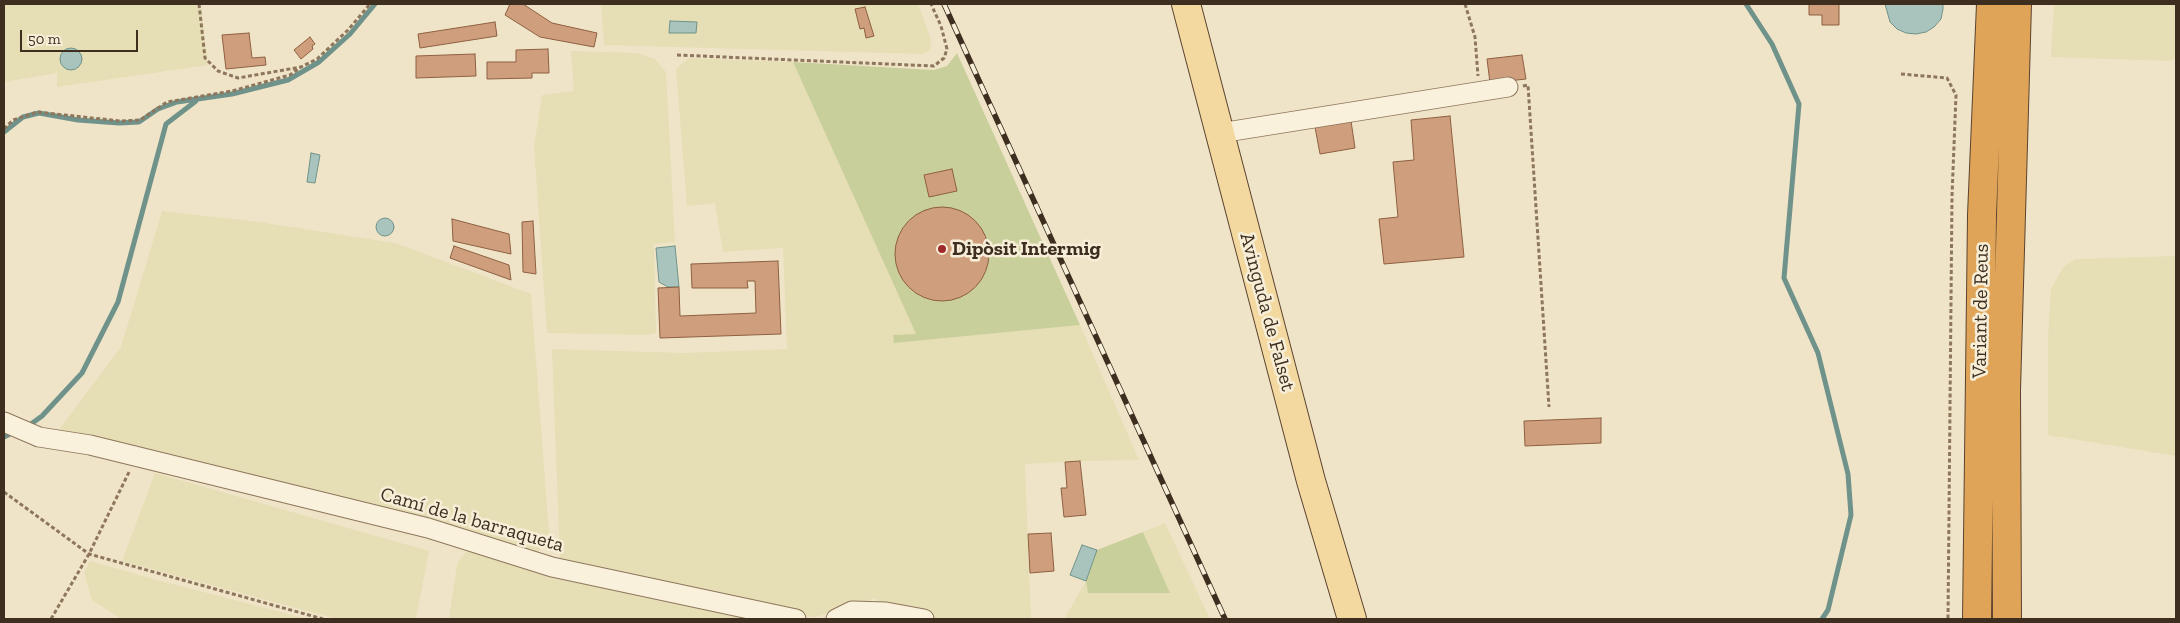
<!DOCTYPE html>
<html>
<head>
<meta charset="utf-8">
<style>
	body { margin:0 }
	#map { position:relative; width:2180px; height:623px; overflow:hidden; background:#f0e4c8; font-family:"Zilla Slab",serif }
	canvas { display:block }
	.frame { position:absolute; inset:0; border:5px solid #3d2e20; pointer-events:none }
	.scale { position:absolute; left:20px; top:30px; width:118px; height:22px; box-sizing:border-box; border:2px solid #3d2e20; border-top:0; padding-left:6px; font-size:15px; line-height:18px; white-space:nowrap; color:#3d2e20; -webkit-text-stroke:4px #f7eed8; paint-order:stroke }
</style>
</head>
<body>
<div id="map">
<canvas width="2180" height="623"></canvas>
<div class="frame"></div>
<div class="scale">50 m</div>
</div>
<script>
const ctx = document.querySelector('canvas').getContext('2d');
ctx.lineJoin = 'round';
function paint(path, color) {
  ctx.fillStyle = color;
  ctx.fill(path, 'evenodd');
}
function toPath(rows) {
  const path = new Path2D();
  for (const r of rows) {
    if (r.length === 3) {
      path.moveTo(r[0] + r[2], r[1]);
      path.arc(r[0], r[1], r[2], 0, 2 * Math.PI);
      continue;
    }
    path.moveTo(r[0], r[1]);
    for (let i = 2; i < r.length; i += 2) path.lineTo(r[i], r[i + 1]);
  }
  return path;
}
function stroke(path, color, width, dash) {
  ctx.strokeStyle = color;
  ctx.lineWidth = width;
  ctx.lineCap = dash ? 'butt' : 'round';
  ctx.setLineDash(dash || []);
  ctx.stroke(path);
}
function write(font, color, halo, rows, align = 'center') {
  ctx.font = font + ' "Zilla Slab",serif';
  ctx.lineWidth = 5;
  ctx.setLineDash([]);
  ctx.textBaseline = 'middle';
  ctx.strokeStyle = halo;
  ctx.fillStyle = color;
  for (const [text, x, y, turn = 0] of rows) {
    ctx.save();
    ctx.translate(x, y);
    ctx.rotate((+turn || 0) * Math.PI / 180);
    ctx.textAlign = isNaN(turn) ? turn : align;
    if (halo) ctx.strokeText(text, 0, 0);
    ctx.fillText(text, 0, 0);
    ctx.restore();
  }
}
paint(toPath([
	[4,4,201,4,208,65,57,87,57,73,4,82],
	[601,4,918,4,931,40,930,50,923,54,604,45],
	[2054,4,2176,4,2176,58,2171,61,2051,57],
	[571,51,636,53,655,59,666,72,675,242,654,244,656,333,646,335,547,333,534,147,542,95,574,91],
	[689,58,793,62,916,334,894,343,1080,325,1139,460,1080,461,1025,464,1031,619,943,619,886,609,874,598,857,606,815,617,776,612,560,563,552,349,684,353,787,349,783,248,723,252,715,203,687,206,676,69],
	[162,211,259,222,395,243,531,294,549,533,538,553,55,435,121,347],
	[2176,256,2176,456,2048,435,2048,336,2051,289,2064,266,2076,259],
	[155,473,429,551,416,619,337,619,122,561],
	[1165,523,1210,619,1039,619,1039,618,1065,618,1086,581,1089,593,1170,593,1143,532],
	[468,549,763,619,449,619,457,564],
	[90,561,157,580,308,619,121,619,92,600,84,573]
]), '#e6deb5');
paint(toPath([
	[957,53,1080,325,894,343,893,335,916,334,793,62,934,70,947,66],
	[1143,532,1170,593,1088,593,1086,581,1097,550]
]), '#c9cf9b');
const water = toPath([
	[1885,4,1943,4,1943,9,1941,19,1934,27,1926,32,1916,34,1906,33,1897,29,1890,22,1885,4],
	[670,21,697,22,696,33,669,33,670,21],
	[71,59,11],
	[311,153,320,155,315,183,307,182,311,153],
	[385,227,9],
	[675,246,679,287,668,287,659,282,656,248,675,246],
	[1082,545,1097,550,1086,581,1070,575,1082,545]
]);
paint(water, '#a9c4bc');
stroke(water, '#6f938a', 1);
stroke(toPath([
	[1746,4,1772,44,1799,104,1784,278,1818,353,1848,474,1851,515,1828,610,1822,619],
	[4,132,23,117,39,113,78,120,119,123,139,122,158,109,177,102,232,94,288,80,319,62,350,34,375,4],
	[27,427,42,416,82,373,118,302,166,124,196,101],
	[4,437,10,434]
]), '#6f938a', 5);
const building = toPath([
	[510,4,523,4,552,23,597,33,594,47,540,37,505,15,510,4],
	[1809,4,1839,4,1839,25,1822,25,1822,15,1809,15,1809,4],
	[865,7,874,36,866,38,864,28,860,29,855,9,865,7],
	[495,22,497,36,420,48,418,34,495,22],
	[249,33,252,58,265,57,266,65,226,69,222,35,249,33],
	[310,37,315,44,312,46,313,49,301,59,294,50,310,37],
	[548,49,549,73,532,73,532,78,487,79,487,62,516,62,516,50,548,49],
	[475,54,476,76,416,78,416,56,475,54],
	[1522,55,1526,79,1490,83,1487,59,1522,55],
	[1450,116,1464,257,1384,264,1379,219,1398,217,1393,162,1414,160,1411,120,1450,116],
	[1351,121,1355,148,1320,154,1315,127,1351,121],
	[952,169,957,191,929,197,924,175,952,169],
	[942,254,47],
	[452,219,509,234,511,254,453,241,452,219],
	[533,221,536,274,523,272,522,222,533,221],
	[454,246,509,265,511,280,450,258,454,246],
	[778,261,781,334,660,338,658,288,679,287,680,316,756,313,755,281,747,281,748,288,692,288,691,264,778,261],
	[1601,418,1601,443,1525,446,1524,421,1601,418],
	[1080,461,1086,515,1064,517,1061,488,1067,488,1065,462,1080,461],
	[1051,533,1054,571,1030,573,1028,534,1051,533]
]);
paint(building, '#cf9f7d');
stroke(building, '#8d5f41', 1);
const street = toPath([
	[1220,133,1508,87],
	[4,422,39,437,90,445,428,528,552,567,796,619],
	[836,619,852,611,886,612,924,619]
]);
const primary = toPath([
	[1186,4,1311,481,1352,619]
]);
const highway = toPath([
	[1977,619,1982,215,1991,4],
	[2007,619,2006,390,2017,4]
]);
stroke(street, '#8d765c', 21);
stroke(primary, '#5b4430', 30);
stroke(highway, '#5b4430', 30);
stroke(toPath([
	[199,4,205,58,218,71,238,78,301,67,317,59,348,30,370,4],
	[1465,4,1475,37,1478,76],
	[677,55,934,66,944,58,947,49,941,26,931,4],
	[1901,74,1947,78,1956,95,1952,196,1948,619],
	[1523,86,1528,85,1549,407],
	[4,129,13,120,37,112,120,121,140,120,167,102,232,91,290,75,301,67],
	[4,492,89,554,323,619],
	[51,619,89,554,130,470]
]), '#8d765c', 3, [4, 2.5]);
stroke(street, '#faf1dc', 19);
stroke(primary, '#f3d9a0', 28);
stroke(highway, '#e0a458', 28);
const rail = toPath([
	[944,4,1225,619]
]);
stroke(rail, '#3d2e20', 5.5);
stroke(rail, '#f7eed8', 4, [11]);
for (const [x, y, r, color] of [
	[942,249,5,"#9e2a2b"]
]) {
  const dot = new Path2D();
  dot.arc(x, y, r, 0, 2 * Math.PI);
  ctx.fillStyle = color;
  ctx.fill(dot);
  stroke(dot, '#f7eed8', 2);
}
write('bold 20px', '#3d2e20', '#f7eed8', [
	["Dipòsit Intermig",952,249]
], 'left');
write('20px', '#3d2e20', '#f7eed8', [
	["Variant de Reus",1981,311,-89],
	["Avinguda de Falset",1267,312,75],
	["Camí de la barraqueta",472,520,16]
]);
</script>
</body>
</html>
